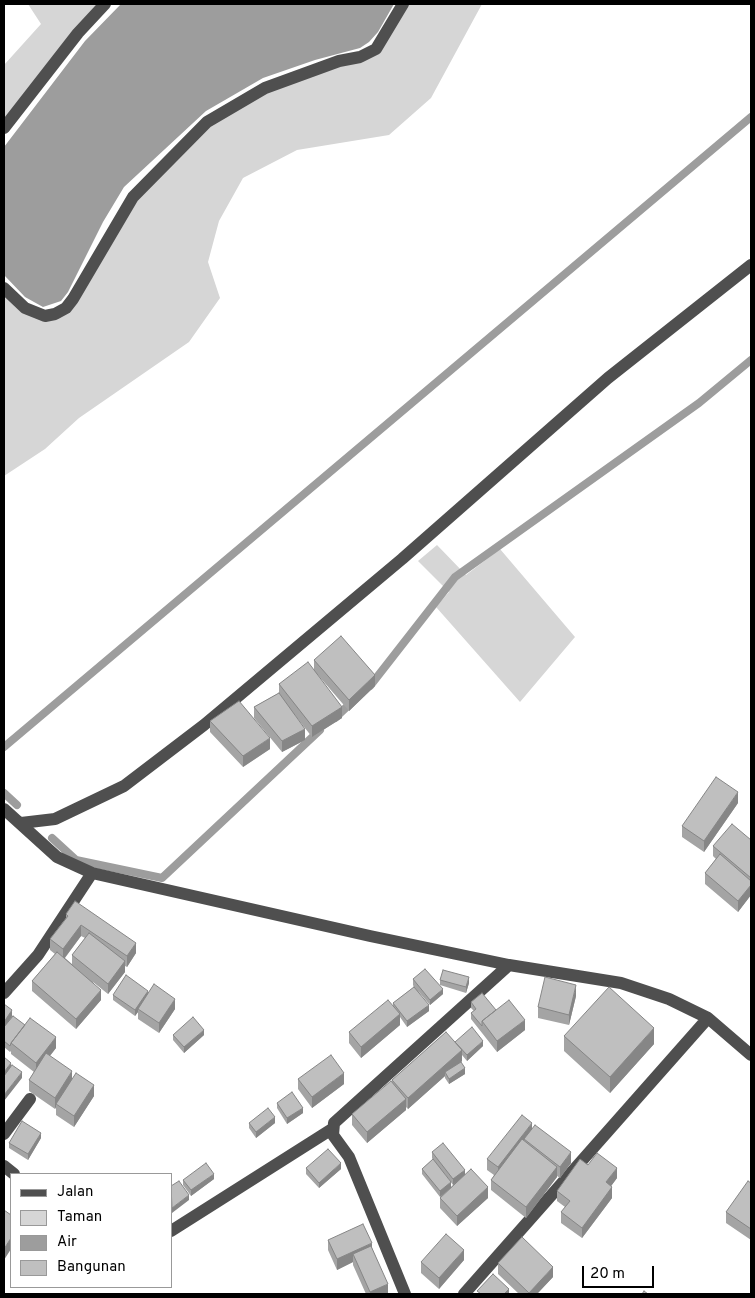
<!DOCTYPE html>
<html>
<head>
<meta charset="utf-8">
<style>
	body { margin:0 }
	#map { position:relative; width:755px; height:1298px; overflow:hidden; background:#fff; font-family:Overpass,sans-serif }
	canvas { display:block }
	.frame { position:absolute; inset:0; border:5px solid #000; pointer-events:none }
	.legend { position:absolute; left:10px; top:1173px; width:162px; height:115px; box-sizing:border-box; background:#fff; border:1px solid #999; margin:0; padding:6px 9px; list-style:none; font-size:15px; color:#000 }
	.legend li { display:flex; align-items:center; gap:10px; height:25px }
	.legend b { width:25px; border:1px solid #999 }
	.scale { position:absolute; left:582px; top:1266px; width:72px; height:22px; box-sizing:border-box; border:2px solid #000; border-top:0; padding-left:6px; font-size:15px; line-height:18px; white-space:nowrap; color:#000; -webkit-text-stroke:4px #fff; paint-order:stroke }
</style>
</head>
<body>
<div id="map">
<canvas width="755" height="1298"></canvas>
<div class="frame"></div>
<ul class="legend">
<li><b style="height:6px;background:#4f4f4f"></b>Jalan</li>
<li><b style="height:14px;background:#d6d6d6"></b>Taman</li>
<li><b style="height:14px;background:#9d9d9d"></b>Air</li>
<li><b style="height:14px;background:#bfbfbf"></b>Bangunan</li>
</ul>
<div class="scale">20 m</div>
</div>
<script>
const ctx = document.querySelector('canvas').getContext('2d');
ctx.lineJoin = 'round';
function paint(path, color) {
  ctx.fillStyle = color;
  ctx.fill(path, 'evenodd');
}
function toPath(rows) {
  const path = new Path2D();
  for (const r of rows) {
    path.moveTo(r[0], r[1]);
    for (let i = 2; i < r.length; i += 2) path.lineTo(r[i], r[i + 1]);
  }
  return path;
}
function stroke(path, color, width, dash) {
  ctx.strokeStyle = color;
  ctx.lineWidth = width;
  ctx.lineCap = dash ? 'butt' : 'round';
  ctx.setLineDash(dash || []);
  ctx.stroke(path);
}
paint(toPath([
	[28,4,105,4,4,128,4,65,41,24],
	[402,4,482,4,431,98,389,135,297,150,243,178,219,221,208,262,220,298,189,342,79,418,45,449,4,476,4,286,25,308,56,314,133,197,207,122,265,88,376,49],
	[437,545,466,575,500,549,575,637,520,702,436,607,449,592,418,561]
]), '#d6d6d6');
paint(toPath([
	[121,4,394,4,378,32,369,42,360,48,315,60,263,78,206,111,124,187,103,222,68,292,61,301,43,307,25,297,4,275,4,147,85,41]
]), '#9d9d9d');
stroke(toPath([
	[370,686,455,577,699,403,751,360],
	[335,718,354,700],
	[4,747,751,117],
	[4,793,17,805],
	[52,838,76,860,162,878,320,730]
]), '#9d9d9d', 8);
stroke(toPath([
	[4,128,78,33,105,4],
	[4,288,25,308,45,316,55,314,66,308,73,299,133,197,207,122,265,88,339,61,360,57,376,49,403,4],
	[4,809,57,857,92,873,370,936,509,965,621,983,669,999,708,1018,751,1055],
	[21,823,55,819,124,786,204,725,402,559,608,378,751,265],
	[4,993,38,955,92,873],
	[4,1134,30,1099],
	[4,1166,14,1174],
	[171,1231,332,1129],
	[405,1294,349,1157,333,1135,334,1123,509,965],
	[464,1294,708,1018]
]), '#4f4f4f', 12);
paint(toPath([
	[314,660,375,686,349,711,317,674,342,718,312,737,294,714,305,740,282,752,254,718,254,707,279,693,279,684,314,671],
	[210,721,270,749,243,767,210,732],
	[738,803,704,852,682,837,682,826],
	[751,840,751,895,738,912,705,884,705,873,716,859,713,856,713,846],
	[66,914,136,953,127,967,125,966,125,972,108,994,93,982,101,1000,76,1029,32,991,32,981,55,954,50,950,50,939,66,918],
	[81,936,85,938,72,955,72,964,65,958],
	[413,979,443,994,430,1005,418,991,429,1011,407,1027,400,1017,400,1025,361,1058,349,1043,349,1032,393,1007,393,1003,414,987,413,985],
	[440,980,469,983,466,993,440,985],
	[148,993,175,1009,159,1033,138,1019,138,1012,135,1016,113,1000,113,995],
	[576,996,569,1025,538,1018,538,1007],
	[471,1002,496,1010,525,1030,497,1052,471,1019,471,1013,474,1011,471,1008],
	[4,1004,12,1016,56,1048,50,1056,72,1079,94,1096,74,1127,56,1115,56,1107,55,1109,29,1091,29,1080,34,1072,11,1054,11,1051,10,1052,4,1047],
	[173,1035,204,1035,184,1053,173,1040],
	[564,1036,654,1044,610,1093,564,1051],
	[455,1042,483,1046,467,1061,462,1055,462,1061,460,1063,465,1074,449,1084,445,1078,445,1076,408,1109,406,1107,406,1110,367,1143,352,1125,352,1114,392,1083,392,1080],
	[298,1079,344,1084,312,1108,298,1089],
	[277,1103,303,1113,287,1124,277,1108],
	[249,1123,275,1123,256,1138,249,1128],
	[532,1128,571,1163,560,1178,557,1176,557,1177,526,1218,491,1190,491,1180,494,1175,487,1170,487,1159],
	[41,1138,28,1160,9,1148,9,1143],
	[432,1152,465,1174,488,1198,457,1226,440,1208,440,1198,448,1190,440,1197,422,1174,422,1169,433,1159,432,1158],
	[444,1173,453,1185,451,1187],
	[588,1165,617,1178,611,1186,612,1198,582,1238,561,1223,561,1212,565,1207,557,1201,557,1191],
	[306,1168,341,1169,319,1188,306,1174],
	[214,1179,191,1196,183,1185,183,1180],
	[751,1183,751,1240,726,1223,726,1212],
	[328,1240,372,1248,388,1294,366,1294,353,1265,353,1262,337,1270,328,1250],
	[464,1260,439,1289,421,1273,421,1262],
	[498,1263,553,1277,537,1294,519,1294,498,1274]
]), '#a4a4a4');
paint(toPath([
	[375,675,375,686,349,711,349,700],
	[342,707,342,718,312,737,312,726],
	[305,729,305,740,282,752,282,741],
	[270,738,270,749,243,767,243,756],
	[738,792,738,803,704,852,704,841],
	[5,863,5,874,4,877,4,866],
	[751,885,751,895,738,912,738,901],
	[81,925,81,936,63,960,63,949],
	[136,943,136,953,127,967,127,956],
	[125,961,125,972,108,994,108,984],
	[469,977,469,983,466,993,466,987],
	[576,985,576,996,569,1025,569,1015],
	[443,989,443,994,430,1005,430,1000],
	[101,990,101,1000,76,1029,76,1019],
	[148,991,148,996,138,1009,138,1012,135,1016,135,1010],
	[175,999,175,1009,159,1033,159,1023],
	[429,1005,429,1011,407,1027,407,1021],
	[12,1010,12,1016,4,1028,4,1022],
	[400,1014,400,1025,361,1058,361,1047],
	[525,1020,525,1030,497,1052,497,1041],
	[654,1028,654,1044,610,1093,610,1077],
	[204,1030,204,1035,184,1053,184,1047],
	[56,1037,56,1048,36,1073,36,1063],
	[483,1041,483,1046,467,1061,467,1055],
	[462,1050,462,1061,447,1074,445,1072,445,1076,408,1109,408,1098],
	[11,1063,11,1068,4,1078,4,1072],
	[465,1068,465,1074,449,1084,449,1079],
	[72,1071,72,1081,56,1104,56,1107,55,1109,55,1098],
	[22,1072,22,1078,4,1101,4,1095],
	[344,1073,344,1084,312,1108,312,1097],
	[94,1085,94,1096,74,1127,74,1116],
	[406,1099,406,1110,367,1143,367,1132],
	[303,1108,303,1113,287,1124,287,1118],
	[5,1115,5,1121,4,1122,4,1117],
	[275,1117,275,1123,256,1138,256,1132],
	[532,1123,532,1134,524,1139,524,1145,498,1178,498,1167],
	[41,1133,41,1138,28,1160,28,1154],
	[571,1152,571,1163,560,1178,560,1167],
	[341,1163,341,1169,319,1188,319,1183],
	[557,1167,557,1177,526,1218,526,1207],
	[617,1168,617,1178,606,1193,606,1182],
	[465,1170,465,1175,453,1185,453,1179],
	[214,1174,214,1179,191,1196,191,1190],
	[451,1182,451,1188,440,1197,440,1191],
	[488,1187,488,1198,457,1226,457,1216],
	[612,1187,612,1198,582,1238,582,1228],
	[189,1195,189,1200,172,1213,172,1208],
	[11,1238,11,1249,4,1260,4,1249],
	[372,1243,372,1254,353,1254,353,1262,337,1270,337,1259],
	[464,1250,464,1260,439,1289,439,1278],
	[553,1267,553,1277,537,1294,529,1294,529,1293],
	[388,1284,388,1294,370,1294,370,1292],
	[509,1289,509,1294,504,1294]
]), '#868686');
const building = toPath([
	[341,636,375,675,349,700,314,660,341,636],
	[308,662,342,707,312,726,279,684,308,662],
	[279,693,305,729,282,741,254,707,279,693],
	[239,701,270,738,243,756,210,721,239,701],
	[716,777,738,792,704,841,682,826,716,777],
	[732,824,751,840,751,878,713,846,732,824],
	[720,854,751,881,751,885,738,901,705,873,720,854],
	[75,901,136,943,127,956,81,925,63,949,50,939,68,916,66,914,75,901],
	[89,933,125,961,108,984,72,955,89,933],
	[57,952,101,990,76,1019,32,981,57,952],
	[425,969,443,989,430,1000,413,979,425,969],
	[443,970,469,977,466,987,440,980,443,970],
	[126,975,148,991,135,1010,113,995,126,975],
	[545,977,576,985,569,1015,538,1007,545,977],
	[154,984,175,999,159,1023,138,1009,154,984],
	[414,987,429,1005,407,1021,393,1003,414,987],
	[609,987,654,1028,610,1077,564,1036,609,987],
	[482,993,496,1010,482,1021,482,1026,471,1013,476,1009,471,1002,482,993],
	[388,1000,400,1014,361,1047,349,1032,388,1000],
	[509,1000,525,1020,497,1041,482,1021,509,1000],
	[4,1004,12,1010,4,1022,4,1004],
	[13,1016,25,1025,11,1043,10,1046,4,1041,4,1027,13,1016],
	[193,1017,204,1030,184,1047,173,1035,193,1017],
	[30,1018,56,1037,36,1063,11,1043,30,1018],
	[472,1027,483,1041,467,1055,455,1042,472,1027],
	[446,1032,462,1050,408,1098,392,1080,446,1032],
	[46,1053,72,1071,55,1098,29,1080,46,1053],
	[331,1055,344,1073,312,1097,298,1079,331,1055],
	[4,1057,11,1063,4,1072,4,1057],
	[461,1062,465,1068,449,1079,445,1072,461,1062],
	[12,1065,22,1072,4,1095,4,1076,12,1065],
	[76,1073,94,1085,74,1116,56,1104,76,1073],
	[391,1081,406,1099,367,1132,352,1114,391,1081],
	[292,1092,303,1108,287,1118,277,1103,292,1092],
	[268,1108,275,1117,256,1132,249,1123,268,1108],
	[522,1115,532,1123,498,1167,487,1159,522,1115],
	[22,1121,41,1133,28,1154,9,1143,22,1121],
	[535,1125,571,1152,560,1167,524,1139,535,1125],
	[522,1139,557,1167,526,1207,491,1180,522,1139],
	[443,1143,465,1170,453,1179,432,1152,443,1143],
	[328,1149,341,1163,319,1183,306,1168,328,1149],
	[597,1153,617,1168,606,1182,612,1187,582,1228,561,1212,570,1201,557,1191,580,1159,588,1165,597,1153],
	[433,1159,451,1182,440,1191,422,1169,433,1159],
	[206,1163,214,1174,191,1190,183,1180,206,1163],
	[471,1169,488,1187,457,1216,440,1198,471,1169],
	[179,1181,189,1195,172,1208,171,1186,179,1181],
	[748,1181,751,1183,751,1229,726,1212,748,1181],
	[4,1210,11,1215,11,1238,4,1249,4,1210],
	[363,1224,372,1243,337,1259,328,1240,363,1224],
	[446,1234,464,1250,439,1278,421,1262,446,1234],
	[522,1237,553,1267,529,1293,498,1263,522,1237],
	[371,1246,388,1284,370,1292,353,1254,371,1246],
	[493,1274,509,1289,504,1294,481,1294,477,1291,493,1274],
	[644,1291,648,1294,642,1294,644,1291]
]);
paint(building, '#bfbfbf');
stroke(building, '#868686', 1);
</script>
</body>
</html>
